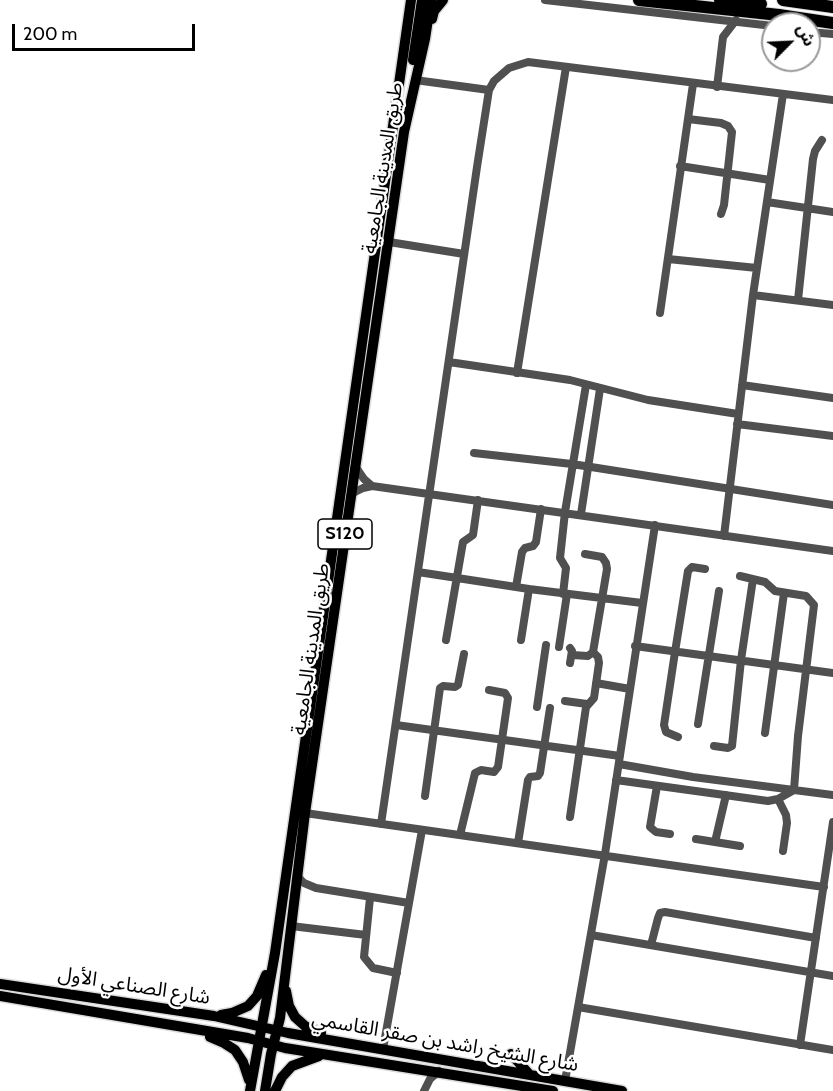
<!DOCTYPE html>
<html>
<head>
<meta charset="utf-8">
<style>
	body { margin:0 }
	#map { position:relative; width:833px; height:1091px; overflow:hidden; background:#fff; font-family:Cabin,"Noto Sans Arabic",sans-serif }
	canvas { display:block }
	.north { position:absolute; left:761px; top:12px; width:60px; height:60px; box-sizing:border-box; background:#fff; border:2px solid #999; border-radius:50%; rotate:66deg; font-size:16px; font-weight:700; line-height:24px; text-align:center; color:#000 }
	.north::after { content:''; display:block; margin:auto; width:21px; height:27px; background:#000; clip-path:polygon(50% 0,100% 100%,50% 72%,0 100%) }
	.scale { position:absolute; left:12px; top:24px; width:183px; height:27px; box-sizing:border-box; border:3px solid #000; border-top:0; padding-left:8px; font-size:18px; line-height:21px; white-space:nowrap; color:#000; -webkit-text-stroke:4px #fff; paint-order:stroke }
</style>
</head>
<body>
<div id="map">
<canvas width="833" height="1091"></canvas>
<div class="north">ش</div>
<div class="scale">200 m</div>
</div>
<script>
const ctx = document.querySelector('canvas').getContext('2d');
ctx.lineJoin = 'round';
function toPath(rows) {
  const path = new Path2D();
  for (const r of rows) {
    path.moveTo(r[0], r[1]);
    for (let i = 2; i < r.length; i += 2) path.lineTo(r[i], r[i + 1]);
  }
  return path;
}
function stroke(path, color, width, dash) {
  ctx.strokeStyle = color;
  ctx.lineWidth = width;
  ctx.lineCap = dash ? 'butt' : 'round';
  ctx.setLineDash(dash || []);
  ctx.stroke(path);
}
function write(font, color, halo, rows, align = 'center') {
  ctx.font = font + ' Cabin,"Noto Sans Arabic",sans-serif';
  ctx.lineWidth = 5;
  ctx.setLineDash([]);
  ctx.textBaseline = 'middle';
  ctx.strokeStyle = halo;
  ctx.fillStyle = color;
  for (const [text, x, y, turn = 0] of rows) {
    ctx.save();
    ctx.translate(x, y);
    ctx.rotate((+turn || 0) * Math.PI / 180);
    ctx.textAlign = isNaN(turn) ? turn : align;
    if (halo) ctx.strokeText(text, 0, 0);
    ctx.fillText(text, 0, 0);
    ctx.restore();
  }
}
const major = toPath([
	[432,19,434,11,443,0],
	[413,60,422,0],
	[0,984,214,1016,288,1033,622,1091],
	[286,991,289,1006,295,1017,305,1026,321,1033],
	[0,996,248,1038,285,1048,553,1091],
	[221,1015,232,1013,248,1006,257,996,266,975],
	[210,1037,224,1043,235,1050,243,1062,249,1080],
	[511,1054,530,1075],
	[250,1091,275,953,411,0],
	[265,1091,271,1054,280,1018,305,813,404,132,425,39,431,0],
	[275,1091,282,1077,292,1066,319,1056]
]);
const highway = toPath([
	[639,0,779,15,833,23],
	[720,0,761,4],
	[783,0,833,7]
]);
stroke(major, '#dbdbdb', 13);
stroke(highway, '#dbdbdb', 14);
stroke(toPath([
	[545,0,773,26],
	[809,32,833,34],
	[415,80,489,90],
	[717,87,723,37,736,20],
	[688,119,721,123,728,126,732,132,724,205,721,214],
	[680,166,770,180],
	[767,202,833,212],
	[389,242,464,254],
	[668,259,757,268],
	[753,295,833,305],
	[798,300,813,159,815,151,822,140],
	[660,313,693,84],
	[449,362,570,380,648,400,738,414],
	[517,373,566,67],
	[742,385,833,398],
	[737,424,833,436],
	[474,453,572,464,833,505],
	[355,466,364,479,372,486],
	[351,494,363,488,372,486,833,551],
	[581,514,600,389],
	[724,536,753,295,783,94],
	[418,572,529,589,642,603],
	[516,587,522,552,525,548,533,546,536,542,541,509],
	[563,594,566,568,560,558,565,512,586,385],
	[446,640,463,542,473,535,478,500],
	[521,640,529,589],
	[635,646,833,673],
	[559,647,567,594],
	[570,648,572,651,570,663],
	[572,655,588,656,593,652,607,569,606,563,602,557,585,554],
	[596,683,630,689],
	[565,701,587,704],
	[537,707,546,645],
	[698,724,719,591],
	[396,725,620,756],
	[765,733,784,593],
	[678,737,666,732,664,725,675,652,688,571,692,567,705,569],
	[714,746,728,748,732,746,741,660,753,579],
	[619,764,693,777,833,795],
	[616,780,768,801,778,799,794,790,798,736,814,605,806,596,775,591,765,582,740,576],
	[657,786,650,827,656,832,670,834],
	[425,796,440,688,443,686,455,687,458,685,464,654],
	[778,799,786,815,787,823,783,851],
	[305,813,824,887],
	[570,817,586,707,594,698,599,663,598,657,593,652],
	[381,824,477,167,489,90,494,81,509,68,528,62,833,100],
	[460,835,475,773,481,770,494,772,498,767,508,698,505,693,489,690],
	[696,839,740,846],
	[715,842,726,795],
	[518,843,528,780,530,777,538,776,540,773,550,708],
	[297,876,304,883,316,888,409,903],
	[370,898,364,957,373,968,397,973],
	[291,926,366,935],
	[591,935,833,976],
	[651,945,658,918,660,913,665,912,816,938],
	[578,1007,833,1050],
	[800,1045,833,822],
	[383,1049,422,830],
	[565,1081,605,854,655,525],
	[424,1091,430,1079,439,1071]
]), '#505050', 8);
stroke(major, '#000', 10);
stroke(highway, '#000', 12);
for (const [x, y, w] of [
	[345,534,54]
]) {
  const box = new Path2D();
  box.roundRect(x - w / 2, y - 15, w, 30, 4.5);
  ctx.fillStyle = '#fff';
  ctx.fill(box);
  stroke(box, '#000', 1.5);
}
write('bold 18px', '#000', null, [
	["S120",345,534]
]);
write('20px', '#000', '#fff', [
	["طريق المدينة الجامعية",383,168,-81],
	["طريق المدينة الجامعية",311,649,-82],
	["شارع الصناعي الأول",134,986,9],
	["شارع الشيخ راشد بن صقر القاسمي",445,1042,10]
]);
</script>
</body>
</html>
